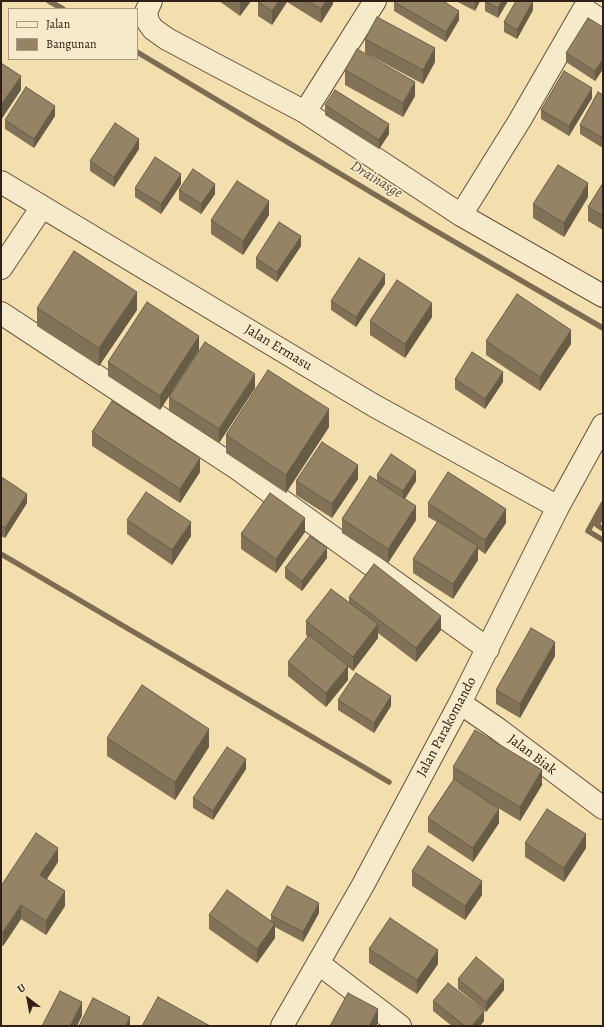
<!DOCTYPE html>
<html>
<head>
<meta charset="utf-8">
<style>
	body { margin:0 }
	#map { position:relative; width:604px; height:1027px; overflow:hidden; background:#f3dfad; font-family:Alegreya,serif }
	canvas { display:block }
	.frame { position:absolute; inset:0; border:2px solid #302017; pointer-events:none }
	.legend { position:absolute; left:8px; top:8px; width:130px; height:52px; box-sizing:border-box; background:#f7eaca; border:1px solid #a79982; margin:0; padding:5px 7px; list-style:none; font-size:12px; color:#302017 }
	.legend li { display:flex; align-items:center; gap:8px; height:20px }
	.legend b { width:20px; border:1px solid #a79982 }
	.north { position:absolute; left:8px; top:979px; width:40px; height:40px; -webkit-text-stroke:3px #f7eaca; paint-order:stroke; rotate:328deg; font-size:11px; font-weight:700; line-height:16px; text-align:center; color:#302017 }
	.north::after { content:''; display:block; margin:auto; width:14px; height:18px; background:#302017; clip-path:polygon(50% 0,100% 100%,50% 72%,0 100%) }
</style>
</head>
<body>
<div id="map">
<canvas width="604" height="1027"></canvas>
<div class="frame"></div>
<ul class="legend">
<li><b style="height:5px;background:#f7eaca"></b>Jalan</li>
<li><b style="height:11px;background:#958365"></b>Bangunan</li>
</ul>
<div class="north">U</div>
</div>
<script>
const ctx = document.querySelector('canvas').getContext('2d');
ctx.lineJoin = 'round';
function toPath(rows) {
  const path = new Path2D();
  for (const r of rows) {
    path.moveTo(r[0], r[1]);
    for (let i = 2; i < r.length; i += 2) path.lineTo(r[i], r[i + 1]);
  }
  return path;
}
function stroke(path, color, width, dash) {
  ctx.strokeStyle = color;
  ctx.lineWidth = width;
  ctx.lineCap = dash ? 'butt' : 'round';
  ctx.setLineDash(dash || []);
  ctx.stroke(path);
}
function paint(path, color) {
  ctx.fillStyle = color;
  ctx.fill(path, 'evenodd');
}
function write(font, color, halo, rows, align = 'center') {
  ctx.font = font + ' Alegreya,serif';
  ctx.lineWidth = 3;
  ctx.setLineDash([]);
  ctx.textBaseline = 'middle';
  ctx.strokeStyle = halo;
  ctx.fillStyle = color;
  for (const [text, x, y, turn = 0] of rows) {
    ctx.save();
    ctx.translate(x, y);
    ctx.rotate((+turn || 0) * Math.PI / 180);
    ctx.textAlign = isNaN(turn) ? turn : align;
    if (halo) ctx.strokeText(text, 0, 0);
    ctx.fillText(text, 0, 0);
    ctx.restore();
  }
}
stroke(toPath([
	[49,1,63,9],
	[137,52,429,227,603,328],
	[603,504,588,531,603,540],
	[603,513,597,525,603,529],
	[1,554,389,782]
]), '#7d6c52', 5.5);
const minor = toPath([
	[151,1,146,12,148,22,153,29,167,39,305,112,461,215,603,296],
	[305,112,375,1],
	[1,182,373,405,558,507],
	[461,215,520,120,584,9,603,22],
	[1,268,42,207],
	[1,313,238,469,488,649],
	[460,703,498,729,603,808],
	[318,963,400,1026],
	[282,1026,363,885,460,703,558,507,603,425]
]);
stroke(minor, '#61503c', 24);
stroke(minor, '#f7eaca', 22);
paint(toPath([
	[219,1,251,1,240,16],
	[258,1,333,1,333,4,321,23,287,2,272,25,258,16],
	[456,1,480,1,475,11],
	[485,1,508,1,498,18,485,11],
	[533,1,533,10,517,39,504,32,504,22],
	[394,2,459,20,446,42,394,11],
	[603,27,603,69,595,81,566,62,566,53],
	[365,39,435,62,423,84,365,53],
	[345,70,415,96,403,117,345,85],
	[603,95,603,148,580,134,580,125],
	[592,98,569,136,541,119,541,110],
	[325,105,389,134,379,149,325,115],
	[55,116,34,148,5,129,5,120],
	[139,149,114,187,90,171,90,161],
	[603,183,603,230,588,221,588,207],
	[181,184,161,214,135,197,135,188],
	[179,190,215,194,201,214,179,200],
	[588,197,564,237,533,218,533,204],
	[269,215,243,255,211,234,211,220],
	[301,246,277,282,256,268,256,258],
	[385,284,356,327,331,310,331,301],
	[37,308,137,310,99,366,37,326],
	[432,317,405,358,370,335,370,321],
	[486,341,571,344,540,391,486,355],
	[199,350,160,410,108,376,108,362],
	[455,379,503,382,485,409,455,389],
	[255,388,219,443,169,411,169,397],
	[329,427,286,493,226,453,226,435],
	[92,432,200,472,180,503,92,446],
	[377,475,416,481,405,499,416,520,388,563,342,533,342,519,377,481],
	[358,479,332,518,296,495,296,481],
	[1,481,27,503,5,538,1,536],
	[428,503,506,523,485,554,478,549,478,560,453,599,413,573,413,559,437,522,428,517],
	[127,520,191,536,172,565,127,534],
	[305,532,276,573,241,549,241,534],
	[327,558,302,591,285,578,285,568],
	[349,597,441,630,416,662,378,633,378,638,353,671,348,667,348,680,326,707,288,676,288,662,308,637,306,635,306,621,349,603],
	[603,640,603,657,602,657,602,642],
	[555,656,520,718,496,704,496,690],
	[338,700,391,706,374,733,338,710],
	[107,738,209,747,175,800,107,756],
	[453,767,542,785,520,821,488,802,499,823,473,862,428,832,428,818,453,780],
	[246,769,213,820,193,808,193,798],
	[525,843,586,848,564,882,525,857],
	[58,862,47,879,65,906,46,935,21,919,3,946,1,945,1,886],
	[412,871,482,895,465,920,412,886],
	[319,913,303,942,275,927,275,938,257,963,209,929,209,915,271,921,271,915],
	[369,949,438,964,417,994,369,963],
	[458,979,504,990,486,1012,458,989],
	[433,1001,484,1021,480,1026,452,1026,433,1011]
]), '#807157');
paint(toPath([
	[240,1,251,1,240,16],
	[279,1,287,1,287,2,272,25,272,11],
	[326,1,333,1,333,4,321,23,321,9],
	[475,1,480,1,475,11],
	[502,1,508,1,498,18,498,8],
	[533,1,533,10,517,39,517,30],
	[459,11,459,20,446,42,446,32],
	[435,48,435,62,423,84,423,70],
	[603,59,603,69,595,81,595,71],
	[21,76,21,90,1,120,1,105],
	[415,82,415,96,403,117,403,103],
	[592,88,592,98,569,136,569,126],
	[55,106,55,116,34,148,34,139],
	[389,124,389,134,379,149,379,140],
	[139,139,139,149,114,187,114,177],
	[181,174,181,184,161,214,161,204],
	[588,183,588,197,564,237,564,223],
	[215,184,215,194,201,214,201,204],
	[269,201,269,215,243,255,243,241],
	[301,236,301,246,277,282,277,272],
	[385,274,385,284,356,327,356,317],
	[137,292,137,310,99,366,99,348],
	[432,303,432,317,405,358,405,344],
	[571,330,571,344,540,391,540,377],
	[199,336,199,350,160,410,160,396],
	[503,372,503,382,485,409,485,399],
	[255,374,255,388,219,443,219,429],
	[329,409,329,427,286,493,286,475],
	[200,458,200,472,180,503,180,489],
	[358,465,358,479,332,518,332,504],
	[416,471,416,481,403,501,403,491],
	[27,494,27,503,5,538,5,528],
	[416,506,416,520,388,563,388,549],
	[506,509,506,523,485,554,485,540],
	[305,518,305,532,276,573,276,559],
	[191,522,191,536,172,565,172,550],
	[478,546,478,560,453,599,453,584],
	[327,548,327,558,302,591,302,581],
	[441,616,441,630,416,662,416,648],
	[378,624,378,638,353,671,353,657],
	[555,642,555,656,520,718,520,704],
	[348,666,348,680,326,707,326,693],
	[391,696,391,706,374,733,374,723],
	[209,729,209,747,175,800,175,782],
	[246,759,246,769,213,820,213,811],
	[542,770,542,785,520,821,520,807],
	[499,809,499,823,473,862,473,848],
	[586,834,586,848,564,882,564,868],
	[58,848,58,862,40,889,40,875],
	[482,881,482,895,465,920,465,906],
	[65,891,65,906,46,935,46,921],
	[319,903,319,913,303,942,303,932],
	[21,905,21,919,3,946,3,932],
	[275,924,275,938,257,963,257,949],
	[438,950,438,964,417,994,417,980],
	[504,980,504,990,486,1012,486,1002],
	[82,1002,82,1016,77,1026,70,1026],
	[378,1009,378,1023,376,1026,369,1026],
	[484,1011,484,1021,480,1026,472,1026],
	[130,1017,130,1026,125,1026]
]), '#685c47');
const building = toPath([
	[258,1,279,1,272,11,258,2,258,1],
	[308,1,326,1,321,9,308,1],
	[395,1,443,1,459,11,446,32,394,2,395,1],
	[485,1,502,1,498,8,485,1],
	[516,1,533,1,517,30,504,22,516,1],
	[377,17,435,48,423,70,365,39,377,17],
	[588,18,603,27,603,59,595,71,566,53,588,18],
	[357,49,415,82,403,103,345,70,357,49],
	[1,63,21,76,1,105,1,63],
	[564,71,592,88,569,126,541,110,564,71],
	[26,87,55,106,34,139,5,120,26,87],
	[335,90,389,124,379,140,325,105,335,90],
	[598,92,603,95,603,138,580,125,598,92],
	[115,123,139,139,114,177,90,161,115,123],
	[155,157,181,174,161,204,135,188,155,157],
	[558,165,588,183,564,223,533,204,558,165],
	[193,169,215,184,201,204,179,190,193,169],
	[237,181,269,201,243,241,211,220,237,181],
	[603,183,603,216,588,207,603,183],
	[279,222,301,236,277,272,256,258,279,222],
	[74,251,137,292,99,348,37,308,74,251],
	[359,258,385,274,356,317,331,301,359,258],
	[397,280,432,303,405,344,370,321,397,280],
	[517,294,571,330,540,377,486,341,517,294],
	[147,302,199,336,160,396,108,362,147,302],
	[205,342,255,374,219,429,169,397,205,342],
	[472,352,503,372,485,399,455,379,472,352],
	[268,370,329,409,286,475,226,435,268,370],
	[112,401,200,458,180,489,92,432,112,401],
	[322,442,358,465,332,504,296,481,322,442],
	[391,454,416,471,403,491,377,475,391,454],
	[448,472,506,509,485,540,428,503,448,472],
	[370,476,416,506,388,549,342,519,370,476],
	[3,478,27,494,5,528,1,526,1,481,3,478],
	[146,492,191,522,172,550,127,520,146,492],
	[270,493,305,518,276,559,241,534,270,493],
	[438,521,478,546,453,584,413,559,438,521],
	[310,536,327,548,302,581,285,568,310,536],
	[374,564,441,616,416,648,349,597,374,564],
	[331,589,378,624,353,657,306,621,331,589],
	[531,628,555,642,520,704,496,690,531,628],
	[309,635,348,666,326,693,288,662,309,635],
	[356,673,391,696,374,723,338,700,356,673],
	[142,685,209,729,175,782,107,738,142,685],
	[475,730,542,770,520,807,453,767,475,730],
	[227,747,246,759,213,811,193,798,227,747],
	[454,779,499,809,473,848,428,818,454,779],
	[547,809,586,834,564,868,525,843,547,809],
	[36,833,58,848,40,875,65,891,46,921,21,905,3,932,1,931,1,886,36,833],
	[428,846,482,881,465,906,412,871,428,846],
	[287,886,319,903,303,932,271,915,287,886],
	[227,890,275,924,257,949,209,915,227,890],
	[390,918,438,950,417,980,369,949,390,918],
	[476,957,504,980,486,1002,458,979,476,957],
	[448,983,484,1011,472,1026,465,1026,433,1001,448,983],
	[60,991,82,1002,70,1026,42,1026,60,991],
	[348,993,378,1009,369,1026,330,1026,348,993],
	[158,997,210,1026,142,1026,158,997],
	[93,998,130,1017,125,1026,79,1026,93,998]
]);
paint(building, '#958365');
stroke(building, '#685c47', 1);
write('14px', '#302017', '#f7eaca', [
	["Jalan Ermasu",278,348,31],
	["Jalan Parakomando",447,727,-62],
	["Jalan Biak",532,755,37]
]);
write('italic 15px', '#5d4c3a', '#f7eaca', [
	["Drainasge",376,180,31]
]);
</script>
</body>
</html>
